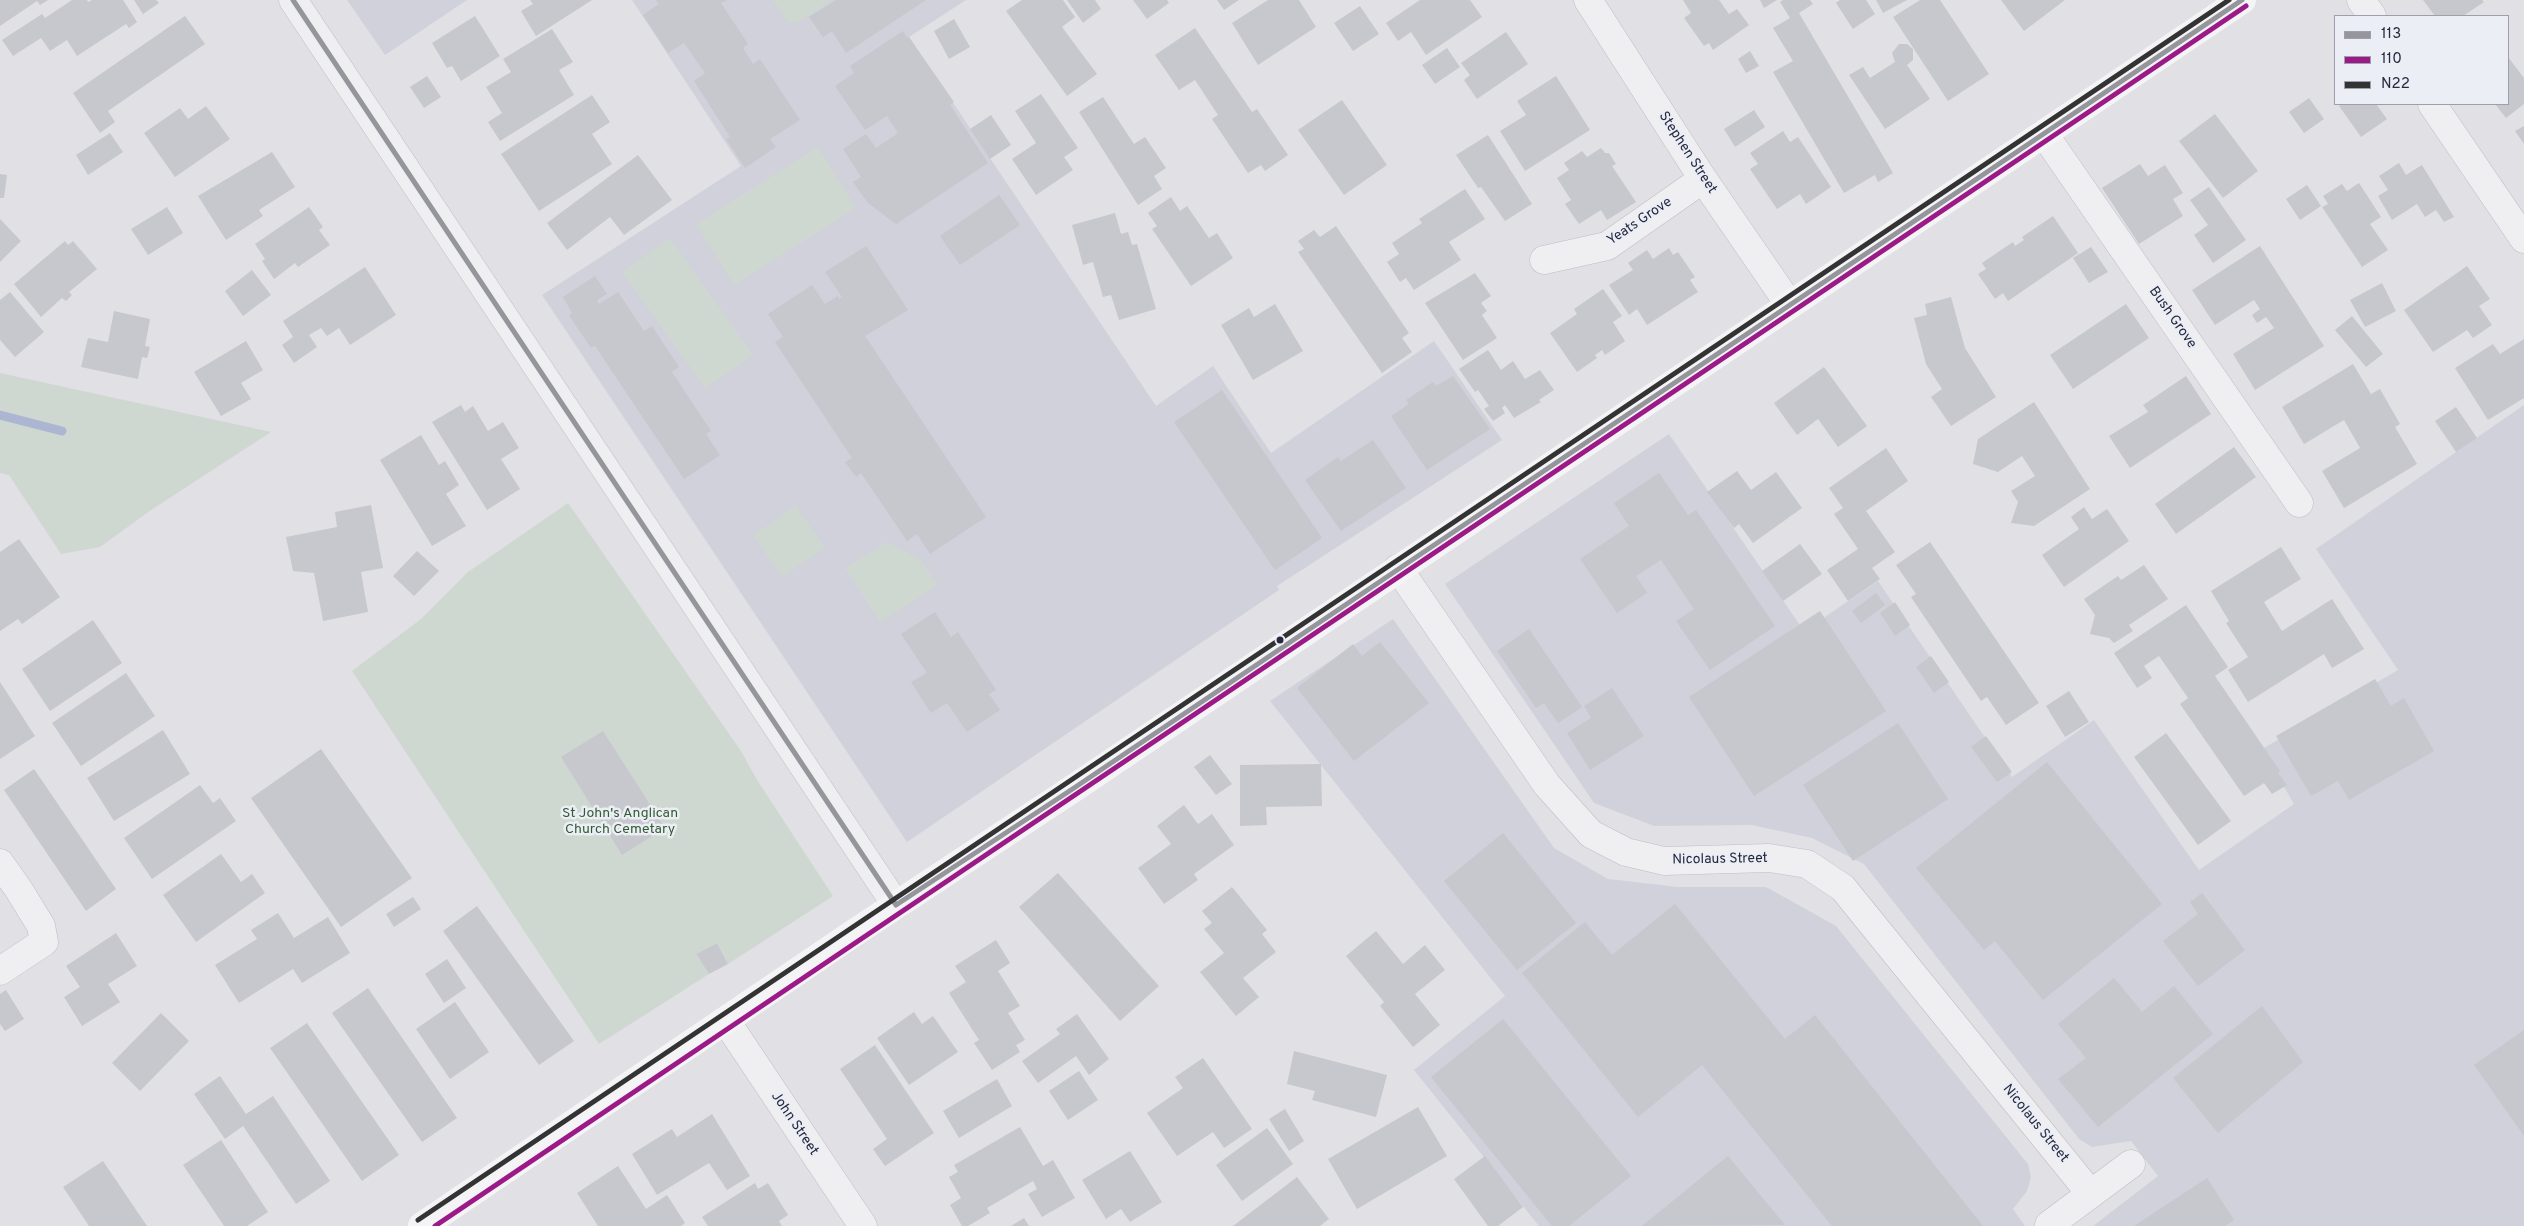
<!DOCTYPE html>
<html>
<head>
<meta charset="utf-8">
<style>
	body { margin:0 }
	#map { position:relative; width:2524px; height:1226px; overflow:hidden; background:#e0e0e5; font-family:Overpass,sans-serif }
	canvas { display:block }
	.legend { position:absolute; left:2334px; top:15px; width:175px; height:90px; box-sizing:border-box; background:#eceef5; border:1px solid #9da0ac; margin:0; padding:6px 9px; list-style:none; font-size:15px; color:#262a3f }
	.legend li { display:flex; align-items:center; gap:10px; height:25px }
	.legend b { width:25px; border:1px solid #9da0ac }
</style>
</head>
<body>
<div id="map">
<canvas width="2524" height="1226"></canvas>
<ul class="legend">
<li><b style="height:6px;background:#94969c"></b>113</li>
<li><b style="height:6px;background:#9c1a87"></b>110</li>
<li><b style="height:6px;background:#333"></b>N22</li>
</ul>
</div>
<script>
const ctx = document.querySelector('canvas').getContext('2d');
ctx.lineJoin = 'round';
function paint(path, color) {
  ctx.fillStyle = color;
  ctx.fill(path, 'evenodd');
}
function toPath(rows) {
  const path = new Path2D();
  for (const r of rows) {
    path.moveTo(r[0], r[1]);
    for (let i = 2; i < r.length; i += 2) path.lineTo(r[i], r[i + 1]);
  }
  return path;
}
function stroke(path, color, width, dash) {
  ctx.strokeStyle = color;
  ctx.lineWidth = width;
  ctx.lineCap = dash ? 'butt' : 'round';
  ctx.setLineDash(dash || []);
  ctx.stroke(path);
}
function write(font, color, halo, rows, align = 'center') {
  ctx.font = font + ' Overpass,sans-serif';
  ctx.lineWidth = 5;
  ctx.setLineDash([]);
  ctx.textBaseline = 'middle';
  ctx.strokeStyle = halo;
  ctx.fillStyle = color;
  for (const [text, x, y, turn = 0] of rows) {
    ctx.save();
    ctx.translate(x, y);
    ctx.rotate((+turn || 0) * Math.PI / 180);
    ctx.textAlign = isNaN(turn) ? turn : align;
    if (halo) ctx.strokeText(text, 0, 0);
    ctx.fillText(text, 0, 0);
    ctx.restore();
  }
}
paint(toPath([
	[347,0,467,0,385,55],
	[632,0,966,0,909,37,1156,406,1213,366,1271,453,1434,341,1502,440,1277,586,1279,590,907,842,542,295,741,166],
	[2524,405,2524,1226,2093,1226,2158,1176,2131,1141,2092,1147,2079,1139,1864,864,1812,838,1752,825,1654,826,1594,803,1445,584,1669,434,1804,631,1878,581,2012,777,2094,720,2199,870,2294,804,2262,749,2398,670,2316,549],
	[1393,619,1554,848,1608,879,1678,887,1766,887,1836,926,2028,1164,2031,1177,2027,1191,2013,1209,2025,1226,1539,1226,1414,1070,1505,996,1270,701]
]), '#d0d1db');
paint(toPath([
	[773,0,833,0,799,22,792,23,786,20],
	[818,147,856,208,734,285,696,224],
	[670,238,753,355,705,388,622,272],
	[0,373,271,432,151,510,100,547,61,554,9,475,0,473],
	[568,503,741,751,757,780,833,896,728,964,717,943,696,954,709,974,599,1044,352,671,421,619,468,572],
	[796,506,825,548,782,577,753,535],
	[887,542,920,559,938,585,880,622,845,568]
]), '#ced8d0');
stroke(toPath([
	[0,415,62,431]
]), '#acb6d2', 9);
paint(toPath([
	[0,0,48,0,40,5,37,1,0,26],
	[72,0,87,0,88,2,92,0,123,0,137,22,129,28,126,24,77,56,67,40,50,51,41,38,13,56,2,40,42,14,45,18],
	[134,0,156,0,159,3,143,14],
	[530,0,592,0,536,36,521,11,533,4],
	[656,0,727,0,721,3,748,44,743,48,753,64,760,59,800,120,770,139,776,147,745,168,726,139,730,137,694,81,705,73,684,43,668,53,643,15,659,4],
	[836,0,926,0,846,53,832,31,823,37,809,17],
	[1022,0,1063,0,1075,17,1062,27,1097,74,1067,96,1006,11],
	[1067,0,1095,0,1101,9,1083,23],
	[1133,0,1167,0,1169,3,1147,19],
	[1217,0,1239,0,1224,10],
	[1268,0,1299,0,1316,27,1258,65,1232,23],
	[1420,0,1470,0,1482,17,1426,55,1411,32,1398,41,1386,23],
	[1683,0,1719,0,1729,14,1737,9,1749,25,1713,50,1709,43,1704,46,1684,18,1691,13],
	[1760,0,1777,0,1764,8],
	[1783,0,1810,0,1813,4,1799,13,1893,173,1878,182,1875,175,1844,193,1773,72,1793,61,1773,28,1790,18,1780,2],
	[1840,0,1866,0,1875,14,1853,29,1836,3],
	[1876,0,1907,0,1883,13],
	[1920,0,1940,0,1989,74,1948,101,1893,17],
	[2001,0,2065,0,2024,31],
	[2423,0,2482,0,2484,2,2463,16,2435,16],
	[1360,6,1379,34,1353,51,1334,23],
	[185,16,205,44,108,111,115,122,100,133,73,93],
	[475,16,500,56,461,81,452,66,447,68,432,43],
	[954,19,970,47,949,59,934,31],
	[1195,28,1252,112,1257,109,1288,155,1265,171,1261,165,1248,173,1212,119,1218,115,1195,80,1179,90,1155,55],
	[552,29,573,62,559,70,574,95,500,141,488,122,502,113,486,87,511,72,503,59],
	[903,31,907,38,909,37,954,102,950,105,988,163,896,224,868,203,853,182,861,177,843,149,866,134,876,148,898,133,887,116,865,130,835,86,854,73,850,66],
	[1506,32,1528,64,1477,99,1464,80,1470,75,1461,63],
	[1899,44,1907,44,1913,49,1913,60,1907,65,1930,99,1885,129,1849,75,1863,67,1870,78,1895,62,1892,53],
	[1447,48,1460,67,1435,84,1422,65],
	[1750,51,1759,66,1746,73,1738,59],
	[2508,57,2524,78,2524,104,2506,118,2495,104,2508,104],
	[427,76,441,97,424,108,410,87],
	[1556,76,1590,130,1525,171,1500,131,1526,115,1517,101],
	[1041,94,1078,148,1064,157,1073,170,1036,195,1012,159,1036,143,1015,111],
	[592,95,610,122,592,134,612,164,539,211,501,154],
	[1103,97,1134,144,1145,137,1166,168,1154,176,1162,189,1138,205,1079,112],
	[2309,98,2324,119,2304,133,2289,112],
	[1342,100,1387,165,1344,195,1298,130],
	[2341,104,2376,104,2387,119,2361,137,2339,106],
	[206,106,230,139,175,177,144,133,180,108,188,119],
	[1754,110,1765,127,1735,147,1724,129],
	[2215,114,2258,171,2223,198,2179,141],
	[991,115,1011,145,990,159,970,129],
	[2524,126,2524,144,2515,131],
	[1783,131,1790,142,1798,137,1831,187,1806,204,1800,194,1777,209,1750,169,1758,164,1750,153],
	[110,133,123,152,88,175,76,155],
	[1488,135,1532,204,1505,221,1481,187,1478,188,1456,155],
	[1601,148,1605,153,1609,153,1616,164,1612,166,1636,202,1607,220,1601,210,1579,224,1565,204,1571,200,1557,178,1569,170,1564,163,1582,151,1587,157],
	[272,152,295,187,259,210,263,216,226,240,198,196],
	[638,155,672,200,624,235,610,217,567,250,547,223],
	[2399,163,2406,175,2422,165,2454,217,2444,222,2436,210,2425,217,2417,204,2392,220,2378,196,2388,190,2379,176],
	[2140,164,2148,176,2165,165,2183,193,2173,199,2183,216,2139,244,2102,188],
	[0,174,7,175,4,198,0,198],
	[2359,183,2381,217,2370,224,2388,250,2362,267,2322,207,2328,204,2323,196,2342,184,2347,191],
	[2307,185,2321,206,2300,220,2286,199],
	[2209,187,2246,240,2213,263,2194,235,2208,225,2190,200],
	[1465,189,1485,219,1449,242,1461,260,1414,290,1406,278,1400,282,1387,262,1399,254,1392,243,1422,223,1419,219],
	[999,195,1020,225,960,265,940,236],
	[1171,197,1180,211,1187,206,1209,238,1217,233,1233,258,1191,286,1152,229,1157,226,1148,213],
	[167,207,183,233,148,255,131,229],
	[309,207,323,227,319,230,330,245,298,267,295,263,274,279,262,261,265,259,255,244],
	[1115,213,1121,234,1128,232,1132,245,1137,244,1156,309,1119,320,1111,295,1103,297,1093,262,1083,265,1072,225],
	[2053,216,2078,253,2008,301,2003,293,1995,299,1978,274,1986,269,1982,263,2013,242,2015,246,2024,240,2022,237],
	[0,219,21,241,0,262],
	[1336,226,1409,333,1402,338,1412,352,1382,373,1298,252,1304,249,1298,241,1314,230,1320,237],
	[65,241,68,245,73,241,97,269,69,292,72,295,66,301,62,298,41,317,14,284],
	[866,246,908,310,865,336,986,517,930,554,917,534,907,541,861,473,856,477,845,462,852,458,775,342,783,337,768,314,812,285,825,304,838,296,839,299,842,297,825,272],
	[2260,246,2324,346,2255,390,2233,354,2274,328,2266,317,2257,323,2252,315,2260,309,2254,300,2215,325,2192,290],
	[2091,247,2108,272,2089,283,2073,258],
	[1669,248,1673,255,1678,252,1695,277,1690,280,1698,292,1647,325,1637,309,1629,315,1609,285,1633,270,1628,263,1647,250,1653,259],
	[2467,266,2490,299,2479,306,2492,325,2473,338,2467,330,2433,352,2404,310],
	[365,267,396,315,350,345,339,328,327,336,321,328,309,335,317,347,294,363,282,345,293,337,283,321],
	[252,270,271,295,243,316,225,291],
	[1475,273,1491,296,1481,303,1487,311,1482,315,1497,338,1463,360,1425,303],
	[595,276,607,294,597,300,599,304,618,292,644,331,652,326,679,367,672,372,711,431,706,434,720,455,684,479,595,346,591,348,569,315,572,313,563,297],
	[2382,283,2396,311,2365,327,2350,300],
	[1603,289,1622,316,1613,322,1625,341,1605,355,1602,350,1595,355,1597,358,1577,372,1550,333,1577,314,1574,309],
	[10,292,44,332,15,357,0,340,0,300],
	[1951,297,1965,348,1996,397,1951,426,1931,397,1942,389,1926,364,1914,318,1927,315,1925,304],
	[1275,304,1303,351,1253,380,1221,325,1249,308,1254,317],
	[2126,304,2149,338,2073,389,2050,355],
	[114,311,150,319,145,346,150,347,147,358,142,357,138,379,81,367,88,338,108,342],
	[2352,316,2383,354,2366,367,2335,330],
	[2524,339,2524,398,2488,420,2455,368,2493,344,2500,354],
	[246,341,263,370,241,383,251,399,221,416,194,372],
	[1488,350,1501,370,1513,361,1525,379,1540,370,1554,390,1539,400,1541,402,1514,418,1505,405,1502,408,1505,413,1493,421,1484,409,1489,406,1478,390,1475,392,1459,369],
	[2353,364,2371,394,2380,389,2400,424,2395,427,2417,464,2344,508,2322,471,2360,448,2344,420,2304,444,2282,407],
	[1824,367,1867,426,1838,447,1818,419,1797,435,1774,403],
	[1453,376,1490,429,1427,470,1391,416,1409,404,1406,400,1433,382,1436,386],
	[2186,376,2211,414,2130,468,2109,436,2148,412,2143,405],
	[1222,390,1322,538,1275,570,1174,422],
	[2034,402,2090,489,2034,526,2011,523,2018,502,2011,491,2035,476,2022,456,1998,472,1973,464,1978,439],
	[461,405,465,412,473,406,488,431,503,422,519,448,501,459,520,489,487,510,432,422],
	[2456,407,2477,438,2456,452,2435,421],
	[421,435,439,465,445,461,459,485,446,494,466,526,432,546,380,460],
	[1373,440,1406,488,1341,531,1305,480,1338,457,1341,461],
	[2234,447,2256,477,2176,534,2155,504],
	[1886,448,1908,481,1866,511,1895,552,1872,568,1880,579,1848,601,1827,570,1858,549,1834,514,1843,508,1829,488],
	[1737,471,1751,490,1776,472,1802,508,1753,543,1739,524,1734,528,1707,492],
	[1659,473,1688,515,1696,510,1775,626,1710,670,1676,621,1694,609,1661,560,1636,576,1647,593,1617,613,1580,559,1629,526,1614,503],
	[371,505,383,568,361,572,368,612,323,621,314,573,293,571,286,537,337,527,335,512],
	[2084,507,2092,519,2107,509,2129,541,2064,587,2042,555,2079,529,2071,517],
	[19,539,60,597,22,624,18,619,0,631,0,552],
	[1930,542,2039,703,2006,725,1987,697,1981,701,1911,597,1916,594,1896,565],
	[1800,544,1822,574,1783,601,1762,571],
	[2281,547,2301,579,2264,602,2282,631,2332,599,2364,649,2332,668,2324,654,2248,702,2228,670,2248,657,2226,623,2229,621,2211,591],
	[417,551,439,571,414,596,393,576],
	[2144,565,2168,599,2129,625,2133,631,2114,643,2109,638,2090,634,2095,615,2084,599,2118,576,2121,580],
	[1876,593,1885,605,1861,623,1852,611],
	[1895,602,1910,625,1895,636,1880,613],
	[2186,605,2228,667,2215,676,2280,771,2278,773,2287,785,2272,794,2264,783,2244,796,2180,704,2188,698,2159,656,2144,666,2152,678,2137,688,2114,653],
	[1820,611,1886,711,1754,796,1689,697],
	[935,612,951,637,958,632,996,690,989,694,1000,710,967,732,947,703,931,713,911,682,927,673,901,634],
	[93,620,122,663,50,711,22,669],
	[1529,629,1582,707,1558,723,1544,703,1536,708,1497,651],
	[1380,642,1429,703,1354,761,1297,688,1353,644,1362,656],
	[1931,656,1949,682,1934,693,1916,667],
	[126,673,155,716,81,766,52,723],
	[2375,679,2391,706,2404,698,2434,751,2349,800,2338,781,2311,796,2276,736],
	[0,682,35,736,0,759],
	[1612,688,1644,736,1590,770,1567,733,1591,718,1584,706],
	[2069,691,2089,722,2065,737,2046,706],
	[1898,723,1948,799,1853,861,1803,785],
	[163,730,190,774,114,821,87,778],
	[603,731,665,828,622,855,561,757],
	[2166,733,2231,821,2198,845,2134,757],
	[1986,736,2012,772,1997,782,1971,747],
	[321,749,412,878,341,927,251,798],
	[1210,755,1232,784,1216,795,1194,767],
	[2047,762,2162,904,2043,1000,1995,941,1984,950,1916,868],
	[1321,764,1322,806,1266,807,1267,825,1240,826,1240,765],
	[34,769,116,889,86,911,4,790],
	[200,785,213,803,220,798,236,821,152,879,124,838],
	[1184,805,1198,824,1212,814,1234,845,1194,874,1198,880,1164,904,1138,868,1171,844,1157,826],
	[1503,833,1576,923,1517,970,1444,881],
	[221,854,241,882,252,874,265,893,196,942,163,895],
	[1058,873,1159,986,1120,1021,1019,907],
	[1232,887,1267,930,1262,934,1276,952,1243,978,1259,997,1236,1016,1200,972,1224,953,1204,929,1212,923,1202,911],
	[2202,893,2245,950,2198,986,2163,941,2198,914,2190,902],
	[413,897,421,909,394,927,386,914],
	[1675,904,1785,1039,1815,1015,1983,1226,1832,1226,1702,1065,1638,1117,1522,973,1585,922,1612,955],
	[477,906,574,1041,539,1065,443,931],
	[278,913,294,938,328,917,350,953,302,983,293,969,239,1003,215,965,257,939,251,930],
	[1376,931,1403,964,1425,945,1445,970,1415,994,1440,1025,1413,1047,1380,1006,1384,1002,1346,956],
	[116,933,137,966,108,984,120,1002,82,1026,64,997,80,987,66,966],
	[996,940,1010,963,998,971,1020,1006,1008,1013,1025,1040,1016,1045,1020,1052,992,1070,974,1043,979,1040,949,993,966,982,955,966],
	[717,943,728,964,709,974,696,954],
	[447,959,466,988,444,1003,425,974],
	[2114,978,2142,1012,2174,986,2213,1034,2098,1127,2058,1079,2086,1058,2058,1024],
	[368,988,457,1118,422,1142,332,1013],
	[6,990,24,1019,5,1031,0,1024,0,994],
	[455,1002,489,1052,450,1079,416,1029],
	[2262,1006,2303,1062,2218,1133,2173,1078],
	[914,1012,922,1024,933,1016,958,1052,909,1085,877,1038],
	[161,1013,189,1041,140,1091,112,1063],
	[1077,1014,1109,1059,1089,1075,1076,1056,1038,1083,1022,1061,1060,1034,1056,1029],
	[1503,1019,1631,1176,1569,1226,1552,1226,1431,1077],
	[307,1023,399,1155,362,1181,270,1048],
	[2524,1030,2524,1136,2474,1065],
	[875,1045,934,1133,885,1166,873,1149,887,1139,840,1069],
	[1294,1051,1387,1075,1376,1117,1312,1100,1315,1091,1287,1084],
	[1203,1058,1252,1129,1224,1148,1213,1132,1177,1156,1147,1113,1183,1088,1175,1077],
	[1079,1071,1098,1100,1068,1120,1049,1091],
	[220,1076,246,1114,273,1096,330,1181,296,1204,243,1126,225,1139,194,1094],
	[997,1079,1012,1106,959,1138,943,1111],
	[1418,1107,1447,1156,1357,1209,1328,1159],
	[1285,1109,1304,1141,1289,1151,1269,1119],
	[712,1114,750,1176,727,1190,709,1163,657,1195,632,1154,672,1129,677,1137],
	[1020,1127,1043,1166,1053,1160,1075,1198,1042,1217,1028,1194,1037,1189,1033,1181,987,1208,990,1213,968,1226,962,1226,950,1205,961,1198,949,1177,958,1172,954,1165],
	[1267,1128,1293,1164,1242,1201,1216,1165],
	[221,1140,268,1212,247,1226,224,1226,183,1165],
	[1130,1151,1162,1202,1130,1222,1121,1209,1106,1219,1082,1180],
	[1485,1156,1523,1207,1498,1226,1488,1226,1454,1179],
	[1728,1156,1785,1225,1642,1226],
	[103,1161,147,1226,89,1226,63,1187],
	[618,1166,646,1209,667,1195,685,1223,681,1226,598,1226,577,1193],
	[1297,1177,1329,1219,1320,1226,1233,1226],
	[2207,1178,2234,1220,2225,1226,2134,1226],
	[755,1183,758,1189,768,1183,788,1215,779,1221,782,1226,708,1226,702,1217],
	[1024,1218,1029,1226,1011,1226]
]), '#c7c8cd');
const minor = toPath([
	[1588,0,1703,179,1789,304],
	[2361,0,2372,16],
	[2432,104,2524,239],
	[2044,134,2299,503],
	[1544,260,1607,246,1703,179],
	[1398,568,1547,785,1591,834,1626,852,1664,861,1769,858,1807,864,1843,888,2090,1193],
	[0,863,19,890,41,926,44,942,0,971],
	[726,1021,863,1226],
	[2049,1225,2131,1164]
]);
const tertiary = toPath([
	[293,0,896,905]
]);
stroke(minor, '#bdbdc3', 29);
stroke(tertiary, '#bdbdc3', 29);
stroke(minor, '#efeff2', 28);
stroke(tertiary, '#efeff2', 28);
stroke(toPath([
	[422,1226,857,931,1074,788,2242,0]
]), '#f4f4f6', 28);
stroke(toPath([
	[293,0,896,905],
	[896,905,1074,788,2242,0]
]), '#94969c', 5);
stroke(toPath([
	[435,1226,2246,6]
]), '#9c1a87', 5);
stroke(toPath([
	[418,1220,2229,0]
]), '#333', 5);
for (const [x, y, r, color] of [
	[1280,640,4.5,"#262a3f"]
]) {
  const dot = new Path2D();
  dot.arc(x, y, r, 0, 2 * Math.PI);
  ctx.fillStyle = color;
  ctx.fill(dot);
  stroke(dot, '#eceef5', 2);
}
write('14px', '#262a3f', '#eceef5', [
	["Stephen Street",1687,153,57],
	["Yeats Grove",1640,222,-34],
	["Bush Grove",2172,318,55],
	["Nicolaus Street",1720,860,-1],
	["John Street",794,1124,56],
	["Nicolaus Street",2035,1124,51]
]);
write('14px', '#325b33', '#eceef5', [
	["St John's Anglican",620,814],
	["Church Cemetary",620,830]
]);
</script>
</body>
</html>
